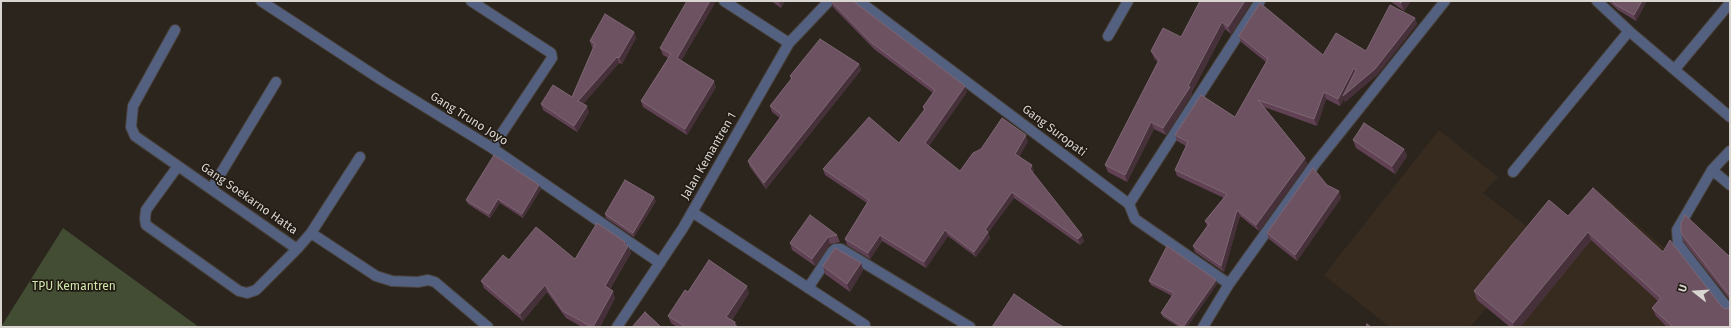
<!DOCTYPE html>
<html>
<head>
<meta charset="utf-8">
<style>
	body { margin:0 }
	#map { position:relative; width:1731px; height:328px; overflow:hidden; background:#2c251d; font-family:"Fira Sans",sans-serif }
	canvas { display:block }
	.frame { position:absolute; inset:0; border:2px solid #d9d5d0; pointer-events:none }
	.north { position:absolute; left:1675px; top:272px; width:40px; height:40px; -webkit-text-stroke:3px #221b14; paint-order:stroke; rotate:287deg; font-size:11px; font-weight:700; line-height:16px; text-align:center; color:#d9d5d0 }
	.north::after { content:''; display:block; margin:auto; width:14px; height:18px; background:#d9d5d0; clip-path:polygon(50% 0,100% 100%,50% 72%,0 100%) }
</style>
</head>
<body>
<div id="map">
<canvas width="1731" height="328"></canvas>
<div class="frame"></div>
<div class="north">U</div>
</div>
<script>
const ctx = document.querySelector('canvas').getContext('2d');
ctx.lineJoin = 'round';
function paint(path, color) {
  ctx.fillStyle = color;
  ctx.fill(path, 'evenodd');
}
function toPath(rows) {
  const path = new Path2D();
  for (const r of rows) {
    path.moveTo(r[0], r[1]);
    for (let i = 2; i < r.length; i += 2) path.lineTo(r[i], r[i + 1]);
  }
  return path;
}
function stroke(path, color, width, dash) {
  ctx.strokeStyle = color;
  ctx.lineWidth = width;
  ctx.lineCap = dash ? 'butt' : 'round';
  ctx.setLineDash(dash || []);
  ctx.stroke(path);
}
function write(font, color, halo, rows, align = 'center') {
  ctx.font = font + ' "Fira Sans",sans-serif';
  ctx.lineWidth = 3.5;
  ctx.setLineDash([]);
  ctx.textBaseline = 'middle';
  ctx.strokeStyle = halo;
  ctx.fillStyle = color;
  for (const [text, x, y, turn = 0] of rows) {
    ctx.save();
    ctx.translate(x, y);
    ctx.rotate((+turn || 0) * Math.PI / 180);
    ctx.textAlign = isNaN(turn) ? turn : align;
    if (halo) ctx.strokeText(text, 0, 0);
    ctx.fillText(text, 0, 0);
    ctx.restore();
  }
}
paint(toPath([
	[1439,130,1498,177,1483,193,1546,241,1595,188,1697,276,1730,327,1514,327,1490,304,1470,327,1390,327,1324,275]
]), '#372b1f');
paint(toPath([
	[63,228,199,327,1,327]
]), '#434d34');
const minor = toPath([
	[261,1,383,81,492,148,660,263],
	[471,1,551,53,552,58,492,148],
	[724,1,789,43],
	[859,1,1129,204,1135,219,1229,284],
	[175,30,133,106,131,127,135,136,297,249,311,233,376,276,392,281,418,282,428,280,435,282,488,327],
	[1629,31,1730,117],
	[1108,36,1128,1],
	[1675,69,1730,3],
	[1730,151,1712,170,1730,185],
	[178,166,146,210,145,219,146,225,239,291,247,293,256,290,297,249],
	[1712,170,1677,230,1678,244,1730,311],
	[1513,172,1629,31,1597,1],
	[212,188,276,82],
	[1129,204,1260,1],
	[692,212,865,325],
	[311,233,360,157],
	[808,288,832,252,835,249,841,249,970,327],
	[617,327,683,228,789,43,829,1],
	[1203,327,1229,284,1315,164,1445,1]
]);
stroke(minor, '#48413a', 12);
stroke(minor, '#54607f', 10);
paint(toPath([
	[716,1,681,61,716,87,687,135,643,107,641,101,668,58,663,55,660,48],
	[771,1,785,1,781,8],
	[831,1,967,92,929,146,960,171,1028,141,1019,157,1034,171,1033,173,1084,241,1080,245,1014,198,988,233,990,238,976,257,948,236,926,268,882,241,870,259,847,245,845,239,867,203,825,175,823,169,899,143,924,110,923,107,933,93,874,49,833,7],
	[1200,1,1252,1,1231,34,1225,29,1192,92,1192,94,1166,135,1154,129,1127,182,1108,172,1105,165,1158,63,1154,58,1151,51,1181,37],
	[1390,1,1411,1,1404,11],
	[1608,1,1647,1,1636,21,1618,10],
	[1415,18,1417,24,1377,75,1345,102,1344,99,1340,106,1326,99,1317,126,1264,107,1305,158,1307,164,1259,231,1240,216,1224,272,1195,252,1193,246,1207,226,1205,221,1224,198,1177,176,1175,170,1186,146,1177,141,1175,135,1235,117,1266,62,1241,42,1239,36,1323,55,1366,51],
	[634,32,636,38,622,64,619,63,583,104,589,112,577,132,543,110,541,104,572,97,593,48,592,47,590,41],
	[859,64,861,70,766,189,750,167,748,161,780,118,772,112,770,106,791,79,790,76],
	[1353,140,1404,149,1407,156,1395,174,1356,148],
	[1327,185,1339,191,1341,198,1297,261,1269,239,1267,233],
	[541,189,523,218,500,203,490,218,468,204,466,200],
	[656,201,634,237,606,218,605,214],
	[1568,216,1722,307,1725,309,1730,327,1667,327,1656,316,1652,308,1658,301,1591,240,1520,327,1510,327,1477,300,1474,291],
	[1681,233,1730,257,1730,300,1684,242],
	[837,235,840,242,830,244,815,266,792,250,790,243],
	[625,242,626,245,628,246,631,253,610,289,615,298,600,327,582,327,566,318,547,292,523,321,484,288,481,281,509,260,575,259],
	[861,263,863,270,850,292,825,274,823,266],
	[1149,281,1217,284,1187,327,1179,327,1163,317,1161,313,1172,296,1151,285],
	[688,292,749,293,732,320,735,322,737,326,738,327,677,327,671,323,668,316]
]), '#604254');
paint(toPath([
	[710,1,716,1,679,64,677,58],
	[779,1,785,1,781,8],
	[1245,1,1252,1,1231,34,1228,27],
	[1403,1,1411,1,1404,11,1401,3],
	[1642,1,1647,1,1636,21,1634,15],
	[1415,18,1417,24,1377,75,1345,102,1344,99,1340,106,1338,99,1354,68,1356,75],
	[1222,22,1225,29,1192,92,1192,94,1166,135,1163,128,1188,86],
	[634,32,636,38,622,64,619,58],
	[617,57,619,63,581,107,578,101],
	[859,64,861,70,766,189,764,183],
	[714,81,716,87,687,135,685,129],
	[965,86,967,92,927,149,925,143],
	[1324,92,1326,99,1317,126,1314,119],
	[587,106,589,112,577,132,574,126],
	[1151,122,1154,129,1127,182,1125,175],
	[1026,135,1028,141,1017,160,1015,154],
	[1404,149,1407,156,1395,174,1392,166],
	[1305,158,1307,164,1259,231,1256,225],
	[1032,165,1034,171,1032,175,1030,169],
	[539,185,541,189,523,218,522,214],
	[1339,191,1341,198,1297,261,1295,255],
	[1012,192,1014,198,988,233,990,238,976,257,974,252,985,230],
	[654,197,656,201,634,237,633,233],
	[498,199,500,203,490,218,489,214],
	[1237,210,1240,216,1224,272,1221,266],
	[945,230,948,236,926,268,924,262],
	[1588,232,1591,240,1520,327,1514,327,1513,323],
	[880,235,882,241,870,259,868,253],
	[1082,235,1084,241,1080,245,1078,239],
	[828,237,830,244,815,266,812,259],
	[625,242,627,248,628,246,631,253,607,293,605,286],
	[861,263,863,270,850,292,847,284],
	[1216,280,1217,284,1187,327,1183,327],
	[545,285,547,292,523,321,520,314],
	[747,286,749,293,729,324,726,317],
	[613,291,615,298,600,327,593,327]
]), '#463039');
const building = toPath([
	[687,1,710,1,677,58,714,81,685,129,641,101,671,54,660,48,687,1],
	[831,1,853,1,965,86,925,143,960,171,973,153,981,149,1002,118,1026,135,1015,154,1032,165,1030,169,1082,235,1078,239,1012,192,985,230,988,232,974,252,945,230,924,262,880,235,868,253,845,239,869,200,823,169,869,117,899,143,925,109,923,107,935,90,872,43,831,1],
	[1200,1,1245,1,1228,27,1222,22,1188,86,1190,87,1163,128,1151,122,1125,175,1105,165,1159,60,1151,51,1163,28,1181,37,1200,1],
	[1398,1,1403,1,1401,3,1398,1],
	[1612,1,1642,1,1634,15,1616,5,1612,1],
	[1260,3,1323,55,1336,33,1366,51,1390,5,1415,18,1375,69,1343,96,1356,70,1354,68,1338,99,1324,92,1314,119,1258,100,1305,158,1256,225,1237,210,1221,266,1193,246,1209,224,1205,221,1227,194,1175,170,1188,142,1175,135,1201,95,1235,117,1268,59,1239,36,1260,3],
	[605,14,634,32,619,58,617,57,578,101,587,106,574,126,541,104,553,85,572,97,595,44,590,41,605,14],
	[820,39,859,64,764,183,748,161,782,115,770,106,792,78,790,76,820,39],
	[1364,123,1404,149,1392,166,1353,140,1364,123],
	[494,155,539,185,522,214,498,199,489,214,466,200,494,155],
	[1313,168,1327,185,1339,191,1295,255,1267,233,1313,168],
	[625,180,654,197,633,233,605,214,625,180],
	[1593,188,1663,252,1670,240,1722,307,1725,309,1730,308,1730,327,1673,327,1652,308,1661,298,1588,232,1513,323,1474,291,1549,200,1568,216,1593,188],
	[810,215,837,235,828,237,812,259,790,243,810,215],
	[1685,215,1730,257,1730,296,1681,233,1681,223,1685,215],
	[597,223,625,242,624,244,628,246,605,286,613,291,593,327,592,327,563,311,545,285,520,314,481,281,503,255,509,260,536,227,575,259,597,223],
	[1167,246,1216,280,1183,327,1161,313,1174,293,1149,281,1167,246],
	[835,248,861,263,847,284,823,266,835,248],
	[709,260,747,286,726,317,735,322,734,325,738,327,686,327,668,316,685,290,688,292,709,260],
	[1014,294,1058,324,1064,327,992,327,1014,294],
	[645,312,661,327,632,327,645,312],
	[1367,324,1371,327,1366,327,1367,324]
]);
paint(building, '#6d5262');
stroke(building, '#7e6673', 1);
write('12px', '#d9d5d0', '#221b14', [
	["Gang Truno Joyo",469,119,32],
	["Gang Suropati",1054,131,37],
	["Jalan Kemantren 1",709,156,-60],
	["Gang Soekarno Hatta",249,199,35]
]);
write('12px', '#cfe7aa', '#221b14', [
	["TPU Kemantren",74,287]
]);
</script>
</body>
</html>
